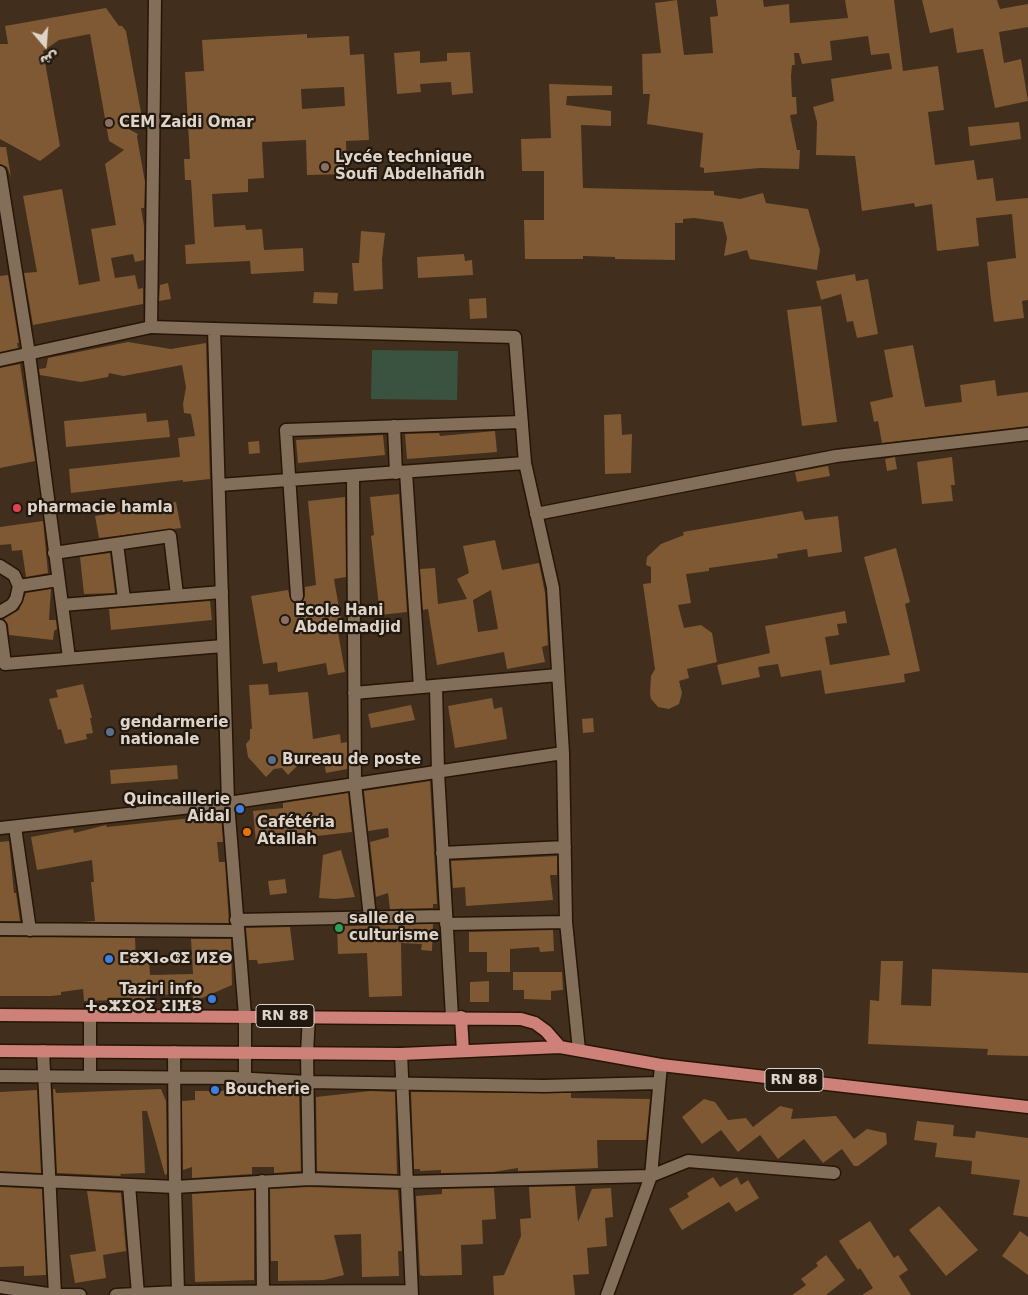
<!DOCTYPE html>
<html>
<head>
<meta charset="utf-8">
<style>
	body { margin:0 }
	#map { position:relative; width:1028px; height:1295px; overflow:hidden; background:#412e1c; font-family:"DejaVu Sans","Noto Sans Arabic",sans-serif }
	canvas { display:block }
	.north { position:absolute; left:20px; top:20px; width:50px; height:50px; -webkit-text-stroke:4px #211910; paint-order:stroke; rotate:162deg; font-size:14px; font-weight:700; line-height:20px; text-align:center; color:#e0d4c9 }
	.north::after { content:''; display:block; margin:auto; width:18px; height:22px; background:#e0d4c9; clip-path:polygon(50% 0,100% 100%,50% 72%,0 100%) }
</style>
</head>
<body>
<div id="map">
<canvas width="1028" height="1295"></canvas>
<div class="north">ش</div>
</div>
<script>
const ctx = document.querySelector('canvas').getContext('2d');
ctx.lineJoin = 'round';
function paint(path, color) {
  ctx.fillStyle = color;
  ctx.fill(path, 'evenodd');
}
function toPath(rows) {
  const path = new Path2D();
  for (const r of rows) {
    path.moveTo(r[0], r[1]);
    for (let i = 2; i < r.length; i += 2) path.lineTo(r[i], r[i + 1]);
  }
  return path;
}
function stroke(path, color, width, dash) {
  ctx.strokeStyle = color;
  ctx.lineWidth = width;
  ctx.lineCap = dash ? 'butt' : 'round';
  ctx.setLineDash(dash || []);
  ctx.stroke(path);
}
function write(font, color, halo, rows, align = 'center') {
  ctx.font = font + ' "DejaVu Sans","Noto Sans Tifinagh",sans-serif';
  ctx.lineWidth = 4.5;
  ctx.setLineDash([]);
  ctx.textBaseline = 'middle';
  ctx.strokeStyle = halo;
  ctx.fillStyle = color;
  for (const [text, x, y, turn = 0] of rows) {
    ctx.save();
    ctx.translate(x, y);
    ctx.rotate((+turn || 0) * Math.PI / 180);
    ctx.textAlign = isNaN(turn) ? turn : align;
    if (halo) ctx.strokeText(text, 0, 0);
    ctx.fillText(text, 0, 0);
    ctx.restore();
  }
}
paint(toPath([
	[372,350,458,351,457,400,371,399]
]), '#3a5341');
paint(toPath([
	[677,0,684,55,713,53,710,17,718,16,716,0,763,0,764,7,789,4,790,23,848,18,845,0,894,0,903,71,938,66,944,110,928,112,935,165,974,160,977,180,993,178,996,201,1028,198,1028,300,1022,301,1024,318,994,322,991,300,987,262,1016,258,1012,214,976,218,979,246,937,251,932,204,915,207,914,203,862,211,855,156,816,155,817,122,813,107,834,101,831,79,892,69,889,53,871,55,868,36,830,41,832,60,802,64,799,53,794,53,795,65,792,65,791,76,792,97,796,97,797,114,790,115,797,150,800,150,799,169,760,168,704,173,704,168,700,167,703,133,647,124,650,94,643,94,642,54,661,53,655,3],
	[922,0,997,0,1000,9,1028,4,1028,27,999,32,1004,63,1021,59,1028,101,995,108,983,49,957,53,953,28,930,33],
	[106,8,119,26,122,26,126,31,142,118,117,123,138,134,137,137,145,182,144,208,141,208,144,226,144,260,135,262,133,254,111,258,115,278,135,275,138,289,143,288,143,304,33,325,24,273,37,272,23,196,62,189,79,285,100,281,91,229,116,225,105,164,124,150,109,141,90,34,59,40,43,51,60,146,40,161,0,139,0,44,8,44,5,26],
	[307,34,307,38,349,36,350,55,364,54,369,140,346,141,347,174,307,175,306,140,262,142,264,178,248,179,248,192,212,194,214,227,245,225,246,230,262,229,264,250,303,248,304,271,251,274,250,261,186,264,185,245,195,244,191,180,185,180,184,159,190,159,185,72,204,71,202,40],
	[344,87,345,106,302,109,301,89],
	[420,51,420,63,447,61,447,53,470,52,473,93,452,95,451,82,420,84,421,92,397,94,394,53],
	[549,84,612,86,612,95,567,96,566,105,611,111,611,126,581,125,583,188,714,191,714,195,740,199,763,193,766,203,808,209,820,250,817,270,750,259,747,250,724,256,727,238,723,222,694,218,683,219,683,223,675,223,675,260,615,259,615,257,583,256,583,259,525,259,524,220,544,220,544,171,522,171,521,139,551,138],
	[1019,122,1021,139,970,146,968,127],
	[0,147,6,147,11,177,7,167,0,164],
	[361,231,385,233,382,259,383,289,354,291,352,263,359,263],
	[464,254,465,261,472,260,473,275,418,278,417,257],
	[855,274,856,281,868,279,878,334,857,338,853,321,847,322,841,294,821,300,816,281],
	[8,275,19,343,17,343,18,348,0,352,0,276],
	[168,283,171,299,159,301,160,285],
	[314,292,338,293,337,304,313,303],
	[486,298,487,318,470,319,469,299],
	[821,306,837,422,802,426,787,310],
	[128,342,171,349,206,343,210,479,183,482,183,480,71,493,69,469,180,457,178,438,195,436,191,414,184,413,183,404,186,387,182,365,123,376,109,373,108,377,81,382,40,375,39,369,46,368,48,358],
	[913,345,925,407,962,402,960,385,995,380,997,396,1028,392,1028,426,882,443,878,421,874,422,870,402,893,397,884,350],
	[20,364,35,461,0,468,0,368],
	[146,413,147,422,168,420,170,437,66,447,64,421],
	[621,414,622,435,632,434,631,473,605,474,604,415],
	[495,431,497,452,407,459,405,434,439,433,440,436],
	[383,435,385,455,298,463,296,440],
	[259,441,260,453,249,454,248,442],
	[895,457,897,469,887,471,885,459],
	[952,457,955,485,951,485,953,501,922,504,917,462],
	[828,466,830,476,797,482,795,472],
	[399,494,407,612,380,615,371,536,374,535,370,497],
	[345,497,346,577,334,579,343,631,338,632,345,672,328,675,326,663,278,672,277,662,263,664,251,596,288,590,291,601,297,604,302,602,305,596,305,587,316,585,308,501],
	[176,502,181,528,99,538,95,516],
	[802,511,805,520,838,516,842,552,808,557,807,549,777,554,778,558,709,568,709,571,686,574,691,603,678,605,684,628,701,625,712,633,717,662,687,669,689,678,679,681,682,693,679,704,669,709,658,707,651,699,650,694,651,676,655,669,643,584,651,583,651,567,646,565,647,557,661,544,684,535,683,532],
	[43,521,48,573,26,577,22,550,12,551,11,544,0,545,0,527],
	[495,540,502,570,539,563,545,593,548,645,542,647,545,662,507,669,504,652,437,665,428,609,423,610,420,569,435,568,438,604,467,599,457,579,469,573,463,546],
	[491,590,498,629,478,632,473,600],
	[896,548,910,602,905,604,920,671,904,674,905,682,825,694,821,670,781,677,778,664,758,667,760,677,722,685,717,665,770,653,765,626,845,611,847,623,837,624,839,635,825,637,830,665,890,655,864,557],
	[110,553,115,593,84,594,80,557],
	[51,589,49,620,56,620,57,629,54,631,53,640,9,635,8,624,4,619,19,610,26,593],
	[210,601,212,620,111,630,109,609],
	[83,684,92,718,90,718,93,733,86,734,87,739,65,744,61,729,58,730,49,699,58,697,56,690],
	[268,684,269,695,308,692,313,739,340,734,341,743,347,742,347,769,326,773,323,756,297,758,298,765,288,775,282,768,274,769,266,777,248,757,246,744,250,739,250,729,252,729,249,685],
	[492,698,494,709,502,707,507,739,455,748,448,706],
	[411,705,415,720,371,728,368,714],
	[593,718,594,732,583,733,582,719],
	[177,765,178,779,111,784,110,770],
	[430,781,437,904,433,904,433,908,390,909,388,893,376,897,370,842,389,837,388,828,368,831,364,791],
	[348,793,352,832,256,843,253,811,283,808,283,803],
	[221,815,223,842,217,842,219,862,225,862,229,923,82,922,95,921,91,882,94,882,92,860,37,870,31,837,73,829,74,833,106,825,107,827],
	[9,841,14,893,16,893,20,921,0,921,0,842],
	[341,850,355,897,335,899,319,898,323,855],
	[557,856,557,875,550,875,553,900,466,906,465,887,453,888,451,861],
	[285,879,287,893,270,895,268,881],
	[433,924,432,951,421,950,422,944,401,943,402,996,369,997,367,953,338,954,337,926],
	[290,927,294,960,258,964,257,960,249,960,246,928],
	[553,930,554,951,540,952,539,947,510,949,510,972,487,972,487,952,469,952,469,932],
	[0,937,135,938,136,959,149,959,150,975,193,974,191,939,231,939,232,985,193,1002,193,994,150,995,150,999,84,1001,83,989,61,992,61,995,51,996,0,996],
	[881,961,903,961,901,1005,931,1006,932,969,1028,973,1028,1056,987,1055,988,1049,868,1044,870,1000,879,1001],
	[513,972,562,972,563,990,551,991,551,1000,524,999,524,990,513,990],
	[489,981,489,1002,470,1002,470,982],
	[53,1089,55,1089,56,1093,161,1089,166,1101,167,1174,165,1175,147,1111,142,1111,145,1173,120,1174,121,1176,57,1173],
	[37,1090,41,1173,0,1171,0,1092],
	[299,1090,301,1171,274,1173,274,1167,252,1167,252,1174,192,1178,192,1167,183,1170,182,1101,195,1100,195,1091],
	[370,1091,395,1092,397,1174,317,1171,316,1097],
	[411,1092,571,1093,571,1098,650,1099,646,1140,597,1140,598,1168,522,1171,518,1171,518,1168,493,1172,441,1173,441,1170,420,1171,420,1169,414,1169],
	[704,1099,715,1102,728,1120,746,1118,753,1127,780,1106,793,1109,791,1119,836,1116,854,1139,867,1129,886,1133,887,1144,858,1166,854,1166,842,1149,823,1163,804,1139,778,1159,760,1135,738,1152,721,1130,702,1144,682,1117],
	[917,1121,954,1125,953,1136,975,1138,976,1131,1028,1138,1028,1217,1013,1215,1020,1180,971,1174,972,1161,935,1157,937,1143,914,1140],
	[713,1177,720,1187,737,1177,741,1185,748,1180,759,1198,736,1212,729,1202,682,1230,669,1209,689,1197,687,1193],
	[575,1186,578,1222,592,1189,611,1188,613,1217,605,1218,607,1246,587,1248,589,1274,573,1275,575,1295,494,1295,493,1276,504,1275,521,1236,520,1219,531,1218,529,1187],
	[0,1187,42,1189,46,1275,24,1276,24,1266,0,1267],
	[309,1187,398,1190,402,1251,398,1251,399,1276,362,1277,361,1234,334,1235,344,1275,324,1280,278,1281,278,1261,271,1261,270,1189],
	[494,1188,496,1219,482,1220,483,1244,461,1245,462,1275,420,1276,423,1275,420,1275,416,1196,442,1194,442,1189],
	[254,1190,254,1280,195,1282,192,1194],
	[87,1191,121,1193,126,1251,103,1255,106,1278,75,1283,70,1255,96,1251],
	[939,1206,978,1250,946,1276,909,1230],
	[870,1221,894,1258,898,1255,908,1270,899,1276,911,1295,862,1295,873,1288,860,1268,858,1270,839,1241],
	[1020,1231,1028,1237,1028,1275,1002,1256],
	[826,1255,845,1280,826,1295,792,1295,806,1285,801,1279,818,1266,816,1263]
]), '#7e5934');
const minor = toPath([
	[0,172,29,354,69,658],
	[214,329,515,337,525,463,553,588,563,753,566,922,579,1050],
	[0,360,151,327],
	[394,426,396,473],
	[406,472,420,687],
	[353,477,355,784,370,917],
	[219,485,525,463],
	[536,514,836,456,1028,434],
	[117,544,124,599],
	[54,553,170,536,177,595],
	[0,566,14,575,19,586,16,599,12,605,0,612],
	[19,586,58,580],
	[297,596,286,430,522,422],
	[62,605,222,592],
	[0,626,5,664,223,646],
	[436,686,438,772,452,1017],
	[354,693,558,675],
	[15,827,30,930],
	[0,828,228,803,563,753],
	[442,853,565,847],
	[236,920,445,916],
	[446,924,566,922],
	[0,929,237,931],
	[43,1051,55,1295],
	[174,1052,175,1187,178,1292],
	[401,1054,412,1295],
	[0,1076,234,1078,308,1082,544,1086,659,1083],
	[90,1077,90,1016],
	[0,1179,175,1187,309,1179,406,1182,651,1176,688,1161,834,1173],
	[309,1179,307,1053,309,1016],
	[262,1181,263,1295],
	[129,1185,138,1294],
	[0,1287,55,1295,80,1295],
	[116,1295,178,1292,410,1291],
	[607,1295,651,1176,661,1065]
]);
const tertiary = toPath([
	[155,0,151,327,214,329,228,803,245,1016,245,1079]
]);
const primary = toPath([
	[0,1015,521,1019,535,1023,546,1031,560,1047],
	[461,1017,463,1051],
	[0,1051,401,1054,560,1047,661,1065,1028,1107]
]);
stroke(minor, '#271605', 15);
stroke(tertiary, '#271605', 15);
stroke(primary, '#271605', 15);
stroke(minor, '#836e5a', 12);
stroke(tertiary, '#836e5a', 12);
stroke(primary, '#cd8178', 12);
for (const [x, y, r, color] of [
	[109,123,5,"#8d6e63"],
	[325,167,5,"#8d6e63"],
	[17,508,5,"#e0444e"],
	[285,620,5,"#8d6e63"],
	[110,732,5,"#5c6f8a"],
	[272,760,5,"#5c6f8a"],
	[240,809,5,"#3f7fe0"],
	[247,832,5,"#e8710a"],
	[339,928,5,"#2e9e5b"],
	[109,959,5,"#3f7fe0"],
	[212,999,5,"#3f7fe0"],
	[215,1090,5,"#3f7fe0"]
]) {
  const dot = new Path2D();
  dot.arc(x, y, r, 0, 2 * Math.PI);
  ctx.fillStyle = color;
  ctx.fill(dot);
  stroke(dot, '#211910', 2);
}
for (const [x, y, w] of [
	[285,1016,58],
	[794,1080,58]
]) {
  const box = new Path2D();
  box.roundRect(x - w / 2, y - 11.5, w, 23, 4);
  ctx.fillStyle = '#211910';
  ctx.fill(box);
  stroke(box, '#e0d4c9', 1);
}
write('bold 14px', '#e0d4c9', null, [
	["RN 88",285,1016],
	["RN 88",794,1080]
]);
write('bold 15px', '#e0d4c9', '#211910', [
	["CEM Zaidi Omar",119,123],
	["Lycée technique",335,158],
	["Soufi Abdelhafidh",335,175],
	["pharmacie hamla",27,508],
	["Ecole Hani",295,611],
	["Abdelmadjid",295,628],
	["gendarmerie",120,723],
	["nationale",120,740],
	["Bureau de poste",282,760],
	["Quincaillerie",230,800,"right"],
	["Aidal",230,817,"right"],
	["Cafétéria",257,823],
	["Atallah",257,840],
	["salle de",349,919],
	["culturisme",349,936],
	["ⵎⵓⵅⵏⴰⵛⵉ ⵍⵉⴱ",119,959],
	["Taziri info",202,990,"right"],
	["ⵜⴰⵣⵉⵔⵉ ⵉⵏⴼⵓ",202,1007,"right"],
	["Boucherie",225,1090]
], 'left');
</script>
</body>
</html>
